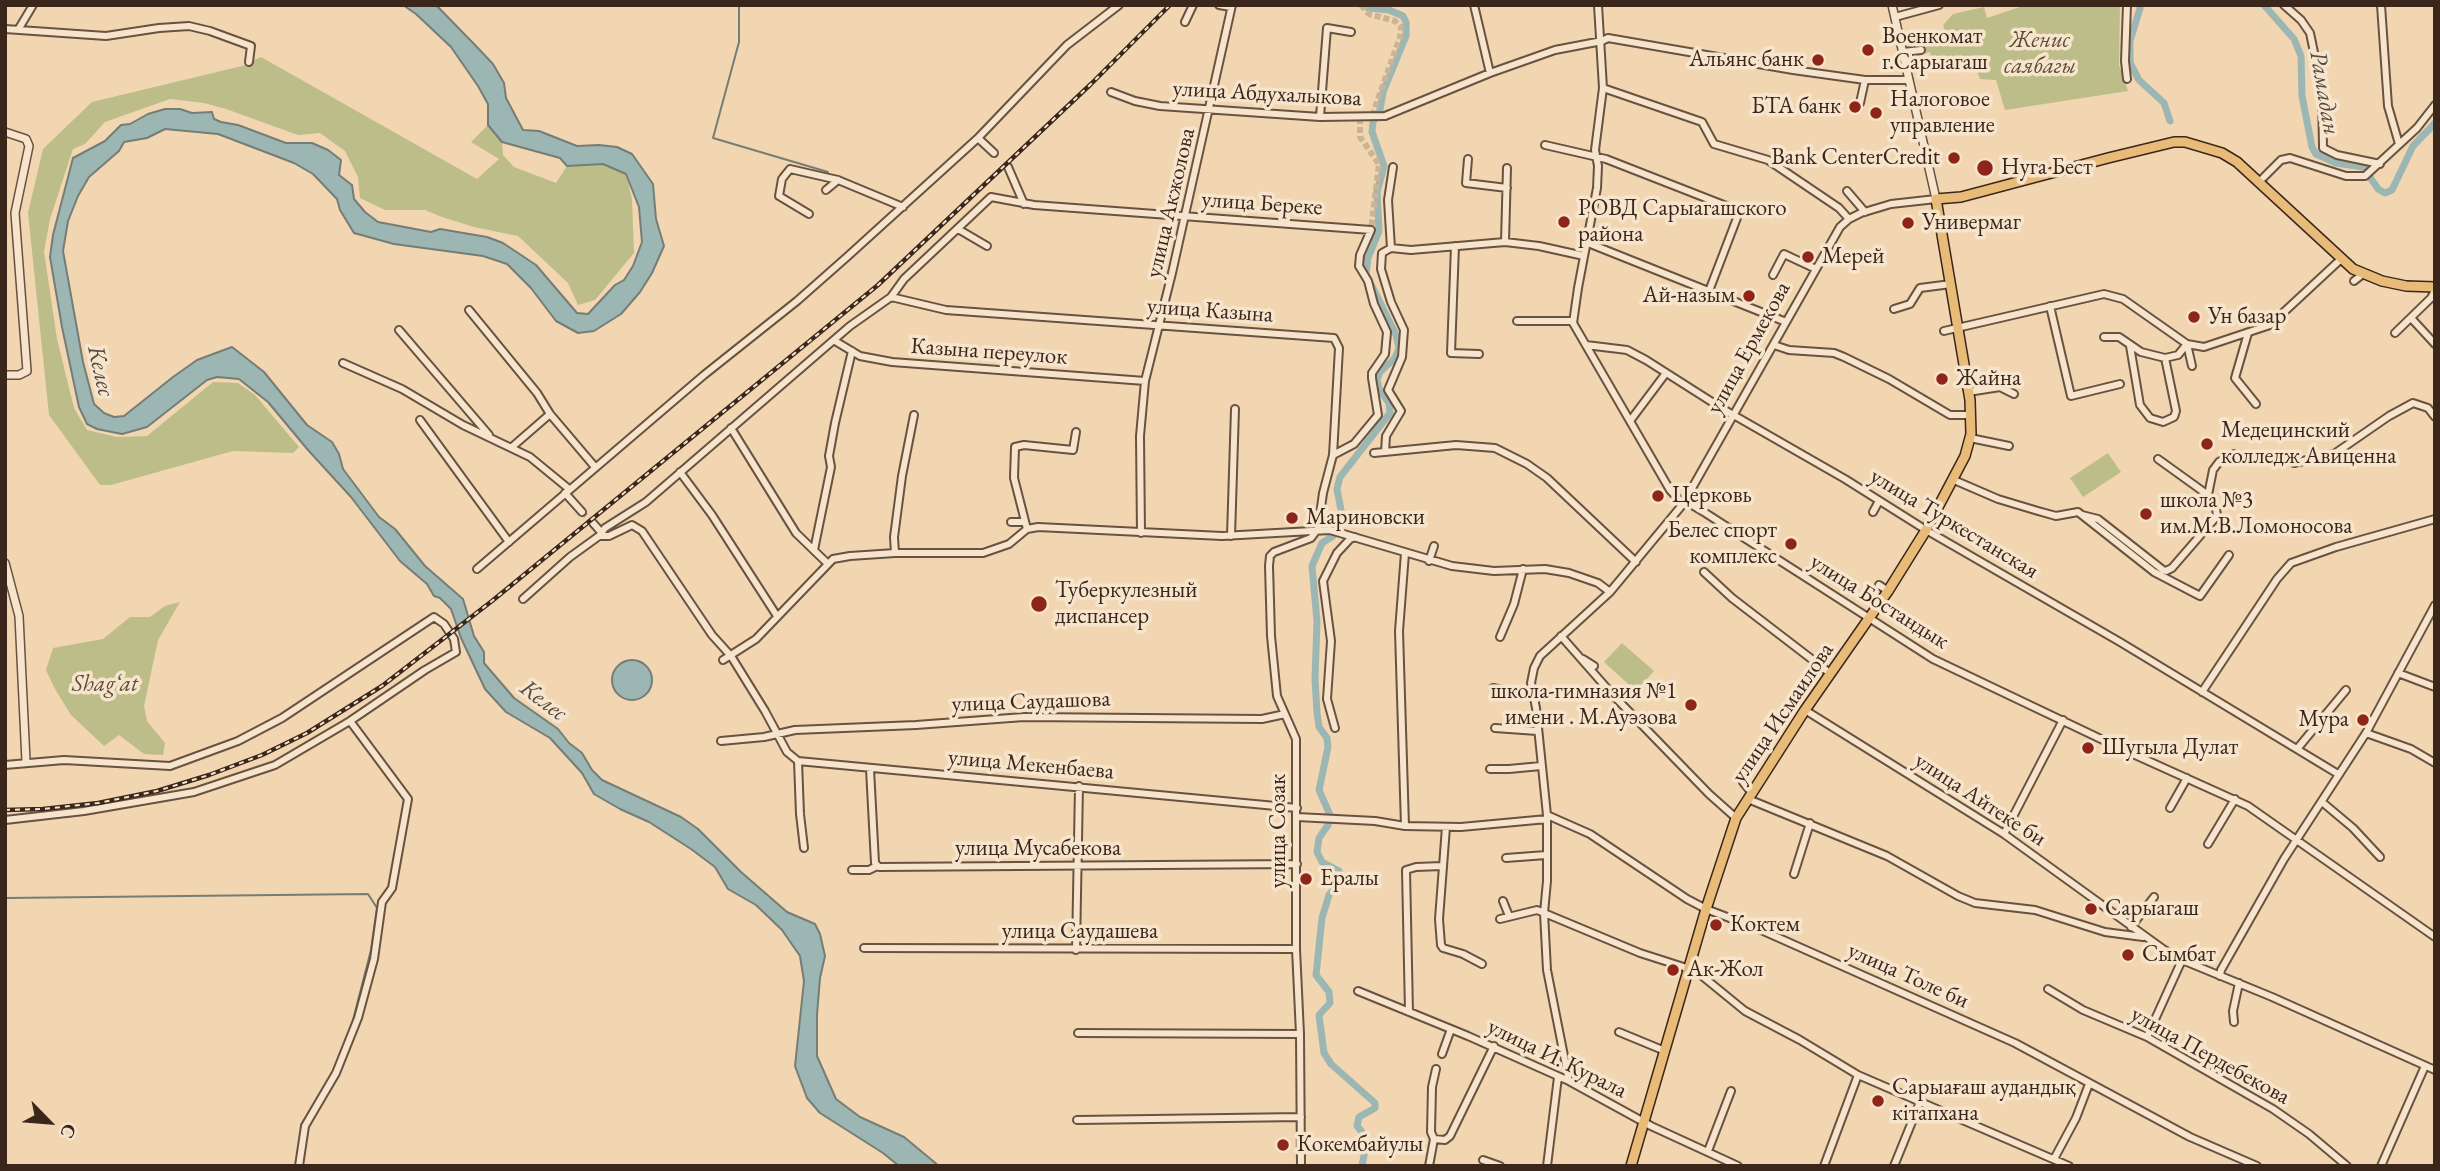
<!DOCTYPE html>
<html>
<head>
<meta charset="utf-8">
<style>
	body { margin:0 }
	#map { position:relative; width:2440px; height:1171px; overflow:hidden; background:#f1d6b1; font-family:"EB Garamond",serif }
	canvas { display:block }
	.frame { position:absolute; inset:0; border:7px solid #3a261a; pointer-events:none }
	.north { position:absolute; left:14px; top:1087px; width:70px; height:70px; -webkit-text-stroke:5px #f6e4cc; paint-order:stroke; rotate:115deg; font-size:19px; font-weight:700; line-height:28px; text-align:center; color:#3a261a }
	.north::after { content:''; display:block; margin:auto; width:24px; height:32px; background:#3a261a; clip-path:polygon(50% 0,100% 100%,50% 72%,0 100%) }
</style>
</head>
<body>
<div id="map">
<canvas width="2440" height="1171"></canvas>
<div class="frame"></div>
<div class="north">С</div>
</div>
<script>
const ctx = document.querySelector('canvas').getContext('2d');
ctx.lineJoin = 'round';
function paint(path, color) {
  ctx.fillStyle = color;
  ctx.fill(path, 'evenodd');
}
function toPath(rows) {
  const path = new Path2D();
  for (const r of rows) {
    if (r.length === 3) {
      path.moveTo(r[0] + r[2], r[1]);
      path.arc(r[0], r[1], r[2], 0, 2 * Math.PI);
      continue;
    }
    path.moveTo(r[0], r[1]);
    for (let i = 2; i < r.length; i += 2) path.lineTo(r[i], r[i + 1]);
  }
  return path;
}
function stroke(path, color, width, dash) {
  ctx.strokeStyle = color;
  ctx.lineWidth = width;
  ctx.lineCap = dash ? 'butt' : 'round';
  ctx.setLineDash(dash || []);
  ctx.stroke(path);
}
function write(font, color, halo, rows, align = 'center') {
  ctx.font = font + ' "EB Garamond",serif';
  ctx.lineWidth = 7;
  ctx.setLineDash([]);
  ctx.textBaseline = 'middle';
  ctx.strokeStyle = halo;
  ctx.fillStyle = color;
  for (const [text, x, y, turn = 0] of rows) {
    ctx.save();
    ctx.translate(x, y);
    ctx.rotate((+turn || 0) * Math.PI / 180);
    ctx.textAlign = isNaN(turn) ? turn : align;
    if (halo) ctx.strokeText(text, 0, 0);
    ctx.fillText(text, 0, 0);
    ctx.restore();
  }
}
paint(toPath([
	[2026,5,2120,5,2119,65,2128,91,2005,110,1996,80,1980,79,1972,58,1932,61,1930,52,1921,55,1919,42,1947,36,1943,25,1953,14,1984,7,1987,18],
	[261,57,477,179,499,159,471,142,488,125,502,142,503,155,514,167,556,183,567,166,603,164,626,173,632,199,634,253,595,300,578,305,568,283,518,236,474,227,442,217,425,210,385,210,360,198,358,177,345,151,320,133,298,135,226,109,204,103,170,99,105,122,85,144,73,149,50,219,44,252,57,339,74,408,87,430,117,437,147,436,213,382,238,383,255,395,299,447,293,453,233,451,111,485,100,485,49,415,28,213,43,149,92,102,242,66],
	[2108,453,2121,472,2083,497,2070,478],
	[180,602,158,640,144,706,147,721,165,743,163,755,144,754,119,735,104,746,71,715,55,689,46,670,53,648,103,639,130,617,150,617,165,606],
	[1622,643,1654,671,1636,691,1604,662]
]), '#bdbd89');
const water = toPath([
	[403,5,436,5,475,45,493,64,504,83,506,98,523,130,539,131,577,146,599,145,617,147,632,154,653,184,656,219,664,246,652,273,640,292,621,314,594,331,578,333,556,321,531,288,507,264,483,256,394,244,354,233,340,210,337,199,313,174,294,163,218,134,165,129,147,138,124,142,119,151,89,177,78,196,68,221,63,251,83,362,94,404,104,413,114,417,124,416,173,377,197,360,232,347,264,372,307,425,332,442,339,454,343,469,379,517,395,529,425,566,463,599,474,636,484,652,484,663,514,698,558,729,569,743,582,753,592,770,602,780,681,817,698,829,741,872,787,912,815,924,820,934,825,956,820,978,817,1015,817,1056,836,1099,860,1117,904,1137,939,1166,899,1166,883,1153,820,1113,807,1098,795,1066,804,981,800,956,782,930,756,905,728,889,715,867,691,849,649,822,620,809,594,794,582,773,550,738,506,712,485,689,461,638,451,609,440,598,434,596,427,584,400,561,351,497,308,450,268,402,239,379,217,377,207,380,147,427,122,434,97,429,87,424,79,407,62,327,50,257,53,235,73,158,105,141,121,125,130,124,148,114,165,109,180,109,192,113,212,112,214,119,221,122,238,125,286,143,312,143,328,150,341,160,339,175,352,185,354,199,365,212,378,222,431,232,440,229,487,237,503,243,536,265,577,313,588,314,615,285,624,280,633,266,642,242,639,207,626,174,603,164,567,166,560,158,502,142,488,125,488,104,478,86,451,47,416,14,403,5],
	[632,680,20]
]);
paint(water, '#9cb7b3');
stroke(water, '#757d76', 2);
stroke(toPath([
	[739,5,739,42,713,138,828,172],
	[5,898,368,894,377,908,371,950,352,1024,338,1059],
	[301,1125,325,1085]
]), '#757d76', 2);
stroke(toPath([
	[2141,5,2130,41,2130,63,2139,80,2164,103,2170,121],
	[2264,5,2294,39,2301,56,2302,96,2312,147,2316,154,2336,163,2363,167,2378,189,2385,193,2392,190,2413,146,2435,123],
	[1362,1166,1366,1145,1362,1132,1357,1126,1359,1117,1375,1108,1375,1103,1331,1064,1324,1053,1319,1015,1330,1003,1329,992,1316,975,1322,918,1329,895,1341,880,1339,871,1322,862,1317,852,1319,838,1328,825,1330,815,1319,790,1328,747,1327,738,1319,727,1317,713,1315,679,1317,621,1312,566,1322,543,1333,536,1340,522,1341,510,1337,489,1340,477,1390,413,1389,403,1379,389,1377,380,1380,372,1395,358,1399,348,1396,335,1366,274,1368,258,1379,231,1377,192,1384,166,1372,132,1373,122,1380,110,1383,92,1406,36,1406,22,1403,16,1389,10,1368,8,1365,5]
]), '#9cb7b3', 7);
stroke(toPath([
	[1361,5,1369,14,1395,21,1401,27,1400,37,1372,116],
	[1360,118,1360,137,1379,164,1371,230],
	[582,512,593,523]
]), '#ccb393', 6, [6, 3]);
const minor = toPath([
	[1219,5,1231,7],
	[1474,5,1490,73],
	[1598,5,1603,88,1595,150,1598,166,1597,188,1578,288,1573,323,1670,490,1683,504,1692,505,1707,514,1933,659,2124,750,2248,806,2435,937],
	[2127,5,2125,61,2127,79],
	[2284,5,2301,20,2310,33,2322,91,2323,148,2337,155,2380,164],
	[2381,5,2388,106,2399,144],
	[1895,17,1939,5],
	[1185,22,1193,5],
	[5,29,106,36,159,28,189,26,210,31,251,46,249,62],
	[18,30,33,5],
	[1903,52,1921,50],
	[1603,88,1702,122,1714,144,1768,160,1839,208,1849,219],
	[1111,92,1135,101,1160,106,1320,117,1385,116,1490,73,1555,50,1602,41,1608,38,1793,70,1865,80,1909,80],
	[1860,103,1865,80],
	[1320,117,1327,28,1351,32],
	[978,138,994,153],
	[1545,145,1606,159,1734,209,1737,218,1709,291],
	[1468,159,1466,183,1507,188],
	[1008,167,1024,204],
	[2259,182,2281,160,2290,158,2346,176,2365,176,2417,128,2435,105],
	[826,190,838,180],
	[1847,191,1865,212],
	[809,214,779,196,782,179,790,169,838,180,903,207],
	[958,229,987,246],
	[1505,242,1507,168],
	[1588,243,1786,322],
	[1455,246,1451,353,1479,354],
	[1391,248,1411,250,1505,242,1539,246,1584,256],
	[1391,248,1388,200,1393,167],
	[1773,275,1784,254,1816,269],
	[2354,281,2363,274],
	[891,297,946,310,1334,338,1339,348,1333,455,1323,493,1318,530],
	[2050,306,2071,396,2120,384],
	[1894,309,1910,304,1920,288,1951,284],
	[469,310,537,393,550,414,595,467],
	[2411,318,2435,344],
	[1517,321,1573,321],
	[399,330,489,435],
	[1944,331,2104,294,2123,299,2187,344,2204,347,2270,325,2341,259],
	[2248,333,2235,378,2256,404],
	[2395,333,2431,298,2435,290],
	[2104,337,2119,337,2141,352,2165,358,2178,355,2187,344],
	[835,341,860,356,892,362,1145,381],
	[2187,344,2192,366],
	[1586,345,1627,350,1646,360,1723,409,1845,479,1926,530,2120,642,2338,774],
	[1774,345,1789,350,1834,353,1844,357,1889,379,1950,415,1971,415],
	[2130,346,2140,405,2150,418,2163,422,2174,417,2176,411,2165,358],
	[343,363,402,389,463,425,530,457,569,489],
	[1968,392,2000,387,2014,394],
	[420,420,509,542],
	[1630,421,1666,373],
	[731,428,796,533,827,563],
	[1970,438,2009,446],
	[512,447,550,414],
	[1385,452,1386,436,1401,411,1388,390,1402,357,1404,330,1391,302,1381,269,1382,253,1391,248],
	[1374,453,1456,445,1495,448,1527,464,1547,478,1636,562],
	[2294,463,2334,454,2389,416,2413,403,2428,408,2435,417],
	[680,472,712,515,777,616],
	[1954,480,1998,499,2038,511,2056,516,2078,512,2154,572,2200,596,2229,555],
	[565,493,582,512],
	[2208,495,2213,470,2219,462,2234,454],
	[1873,512,1879,501],
	[2082,515,2098,519,2163,570,2166,571,2172,568,2217,516,2216,508,2208,495,2158,459],
	[1011,522,1024,522],
	[593,523,601,532],
	[1027,529,1014,478,1015,447,1024,445,1073,450,1076,432],
	[1141,533,1140,436,1145,381,1172,273,1232,5],
	[599,536,609,536,632,525,642,531,712,635,731,656,765,711,787,752,798,761,1297,808],
	[1231,536,1235,409],
	[814,550,831,467,829,456,835,423,852,351],
	[895,553,894,537,902,476,914,415],
	[1429,561,1434,546],
	[477,569,704,375,797,301,848,256,978,138,1067,45,1119,5],
	[1704,572,1732,598,1831,674],
	[1879,585,1888,591],
	[523,599,570,557,599,536,605,528,646,502,850,326,891,297,904,279,991,197,1034,205,1371,230,1360,255,1359,266,1368,281,1374,304,1387,332,1385,354,1372,373,1372,378,1378,415,1354,444,1333,455],
	[1561,636,1612,694,1709,794,1736,818],
	[1500,637,1514,604,1523,569],
	[1583,659,1594,666],
	[723,660,756,639,833,559,850,556,895,553,983,553,1009,544,1027,529,1038,527,1222,536,1330,530,1452,566,1494,571,1545,569,1569,573,1598,583,1610,592],
	[2398,673,2435,687],
	[1493,688,1533,696],
	[2202,692,2277,579,2291,563,2336,547,2435,519],
	[1805,710,2004,834,2163,949,2182,960,2272,997,2435,1070],
	[1335,728,1327,699,1331,641,1323,581,1337,553,1350,539,1355,537],
	[1495,728,1537,731],
	[2366,733,2411,749,2435,763],
	[721,741,764,737,795,730,916,725,1024,717,1262,719,1285,714],
	[2297,749,2346,690],
	[798,761,800,814,804,848],
	[5,765,64,760,170,766,238,741,282,718,434,617,444,624,454,639,456,652,425,670,350,721,275,765,194,792,84,811,5,820],
	[870,769,875,863,879,867,1297,864],
	[1490,769,1509,769,1541,766],
	[1743,782,1752,793],
	[1748,799,1887,856,1958,896,1975,903,2035,910,2105,932,2143,937],
	[2322,802,2353,828,2380,857],
	[2170,808,2187,778],
	[1547,815,1590,834,1687,899,1706,909,1761,930,2015,1043,2190,1137,2257,1166],
	[1297,817,1375,821,1405,826,1461,827,1547,819],
	[1405,826,1399,631,1405,553],
	[1446,827,1439,919,1441,945,1443,948,1463,954,1482,964],
	[2004,834,2063,720],
	[2208,844,2235,799],
	[1506,858,1546,855],
	[852,870,869,870,877,866],
	[1794,874,1810,823],
	[1503,901,1509,916],
	[1500,919,1537,910,1640,953,1696,971,1745,1011,1800,1040,1858,1075,2069,1166],
	[2131,927,2154,897],
	[864,948,1296,949],
	[1076,950,1079,786],
	[2220,976,2221,970,2284,859,2366,733,2435,605],
	[2048,989,2083,1010,2147,1037,2273,1109,2309,1134,2347,1166],
	[1358,991,1468,1036,1569,1081,1651,1126,1738,1166],
	[1409,1012,1406,870,1416,867,1442,866],
	[2234,1022,2233,1011,2239,983],
	[1619,1032,1665,1051],
	[1078,1033,1300,1034],
	[2147,1037,2182,960],
	[1442,1054,1451,1029],
	[1569,1081,1547,970,1544,913,1547,881,1547,815,1536,708,1531,683,1534,668,1540,656,1610,592,1683,504,1840,227,1849,219,1861,213,1891,204,1936,199],
	[1077,1120,1301,1117],
	[1434,1139,1445,1140,1450,1136,1494,1046],
	[1434,1139,1431,1132,1432,1087,1436,1069],
	[1708,1151,1731,1091],
	[2054,1159,2076,1118,2089,1084],
	[1483,1160,1500,1166],
	[299,1166,305,1126,336,1073,358,1018,374,959,382,902,392,888,408,799,350,721],
	[1301,1166,1300,1034,1296,949,1296,739,1277,696,1271,636,1269,566,1270,556,1274,552,1311,538,1317,530],
	[1429,1166,1434,1139],
	[1547,1166,1558,1077],
	[1824,1166,1858,1075],
	[1894,1166,1920,1102],
	[2381,1166,2425,1066]
]);
const tertiary = toPath([
	[1892,5,1936,199],
	[5,132,26,139,29,146,15,213,27,371,19,375,5,375],
	[5,563,19,616,26,761]
]);
const primary = toPath([
	[1631,1166,1706,909,1736,818,1805,710,1888,591,1926,530,1965,456,1971,434,1970,400,1936,199,1961,197,2108,158,2174,142,2185,142,2222,153,2237,162,2353,269,2382,281,2406,286,2435,287]
]);
stroke(minor, '#685240', 10);
stroke(tertiary, '#685240', 10);
stroke(primary, '#3a261a', 12);
stroke(minor, '#f6e4cc', 6);
stroke(tertiary, '#f6e4cc', 7);
stroke(primary, '#e8bb78', 9);
const rail = toPath([
	[5,810,43,809,98,803,157,791,209,775,262,755,307,733,382,686,492,601,878,285,1091,84,1170,5]
]);
stroke(rail, '#3a261a', 4.5);
stroke(rail, '#f6e4cc', 2, [5]);
for (const [x, y, r, color] of [
	[1868,50,7,"#8f2418"],
	[1818,60,7,"#8f2418"],
	[1855,107,7,"#8f2418"],
	[1876,113,7,"#8f2418"],
	[1954,158,7,"#8f2418"],
	[1985,168,9,"#8f2418"],
	[1564,222,7,"#8f2418"],
	[1908,223,7,"#8f2418"],
	[1808,257,7,"#8f2418"],
	[1749,296,7,"#8f2418"],
	[2194,317,7,"#8f2418"],
	[1942,379,7,"#8f2418"],
	[2207,444,7,"#8f2418"],
	[1658,496,7,"#8f2418"],
	[2146,514,7,"#8f2418"],
	[1292,518,7,"#8f2418"],
	[1791,544,7,"#8f2418"],
	[1039,604,9,"#8f2418"],
	[1691,705,7,"#8f2418"],
	[2363,720,7,"#8f2418"],
	[2088,748,7,"#8f2418"],
	[1306,879,7,"#8f2418"],
	[2091,909,7,"#8f2418"],
	[1716,925,7,"#8f2418"],
	[2128,955,7,"#8f2418"],
	[1673,970,7,"#8f2418"],
	[1878,1101,7,"#8f2418"],
	[1283,1145,7,"#8f2418"]
]) {
  const dot = new Path2D();
  dot.arc(x, y, r, 0, 2 * Math.PI);
  ctx.fillStyle = color;
  ctx.fill(dot);
  stroke(dot, '#f6e4cc', 2.5);
}
write('23px', '#3a261a', '#f6e4cc', [
	["Военкомат",1882,37],
	["г.Сарыагаш",1882,63],
	["Альянс банк",1804,60,"right"],
	["Налоговое",1890,100],
	["управление",1890,126],
	["БТА банк",1841,107,"right"],
	["Bank CenterCredit",1940,158,"right"],
	["Нуга Бест",2001,168],
	["РОВД Сарыагашского",1578,209],
	["района",1578,235],
	["Универмаг",1922,223],
	["Мерей",1822,257],
	["Ай-назым",1735,296,"right"],
	["Ун базар",2208,317],
	["Жайна",1956,379],
	["Медецинский",2221,431],
	["колледж Авиценна",2221,457],
	["Церковь",1672,496],
	["школа №3",2160,501],
	["им.М.В.Ломоносова",2160,527],
	["Мариновски",1306,518],
	["Белес спорт",1777,531,"right"],
	["комплекс",1777,557,"right"],
	["Туберкулезный",1055,591],
	["диспансер",1055,617],
	["школа-гимназия №1",1677,692,"right"],
	["имени . М.Ауэзова",1677,718,"right"],
	["Мура",2349,720,"right"],
	["Шугыла Дулат",2102,748],
	["Ералы",1320,879],
	["Сарыагаш",2105,909],
	["Коктем",1730,925],
	["Сымбат",2142,955],
	["Ак-Жол",1687,970],
	["Сарыағаш аудандық",1892,1088],
	["кітапхана",1892,1114],
	["Кокембайулы",1297,1145]
], 'left');
write('italic 23px', '#5b4c36', '#f6e4cc', [
	["Женис",2040,41],
	["саябагы",2040,67],
	["Shag‘at",105,685]
]);
write('23px', '#3a261a', '#f6e4cc', [
	["улица Абдухалыкова",1267,94,3],
	["улица Акжолова",1171,203,-77],
	["улица Береке",1262,204,4],
	["улица Казына",1210,311,4],
	["улица Ермекова",1749,348,-61],
	["Казына переулок",989,352,4],
	["улица Туркестанская",1954,524,31],
	["улица Бостандык",1879,602,32],
	["улица Саудашова",1031,702,-2],
	["улица Исмаилова",1783,713,-56],
	["улица Мекенбаева",1031,765,5],
	["улица Айтеке би",1980,800,33],
	["улица Созак",1279,831,-90],
	["улица Мусабекова",1038,849],
	["улица Саудашева",1080,932],
	["улица Толе би",1908,976,24],
	["улица Пердебекова",2210,1056,29],
	["улица И. Курала",1557,1059,26]
]);
write('italic 24px', '#524a40', '#f6e4cc', [
	["Рамадан",2324,93,80],
	["Келес",100,371,77],
	["Келес",543,701,37]
]);
</script>
</body>
</html>
